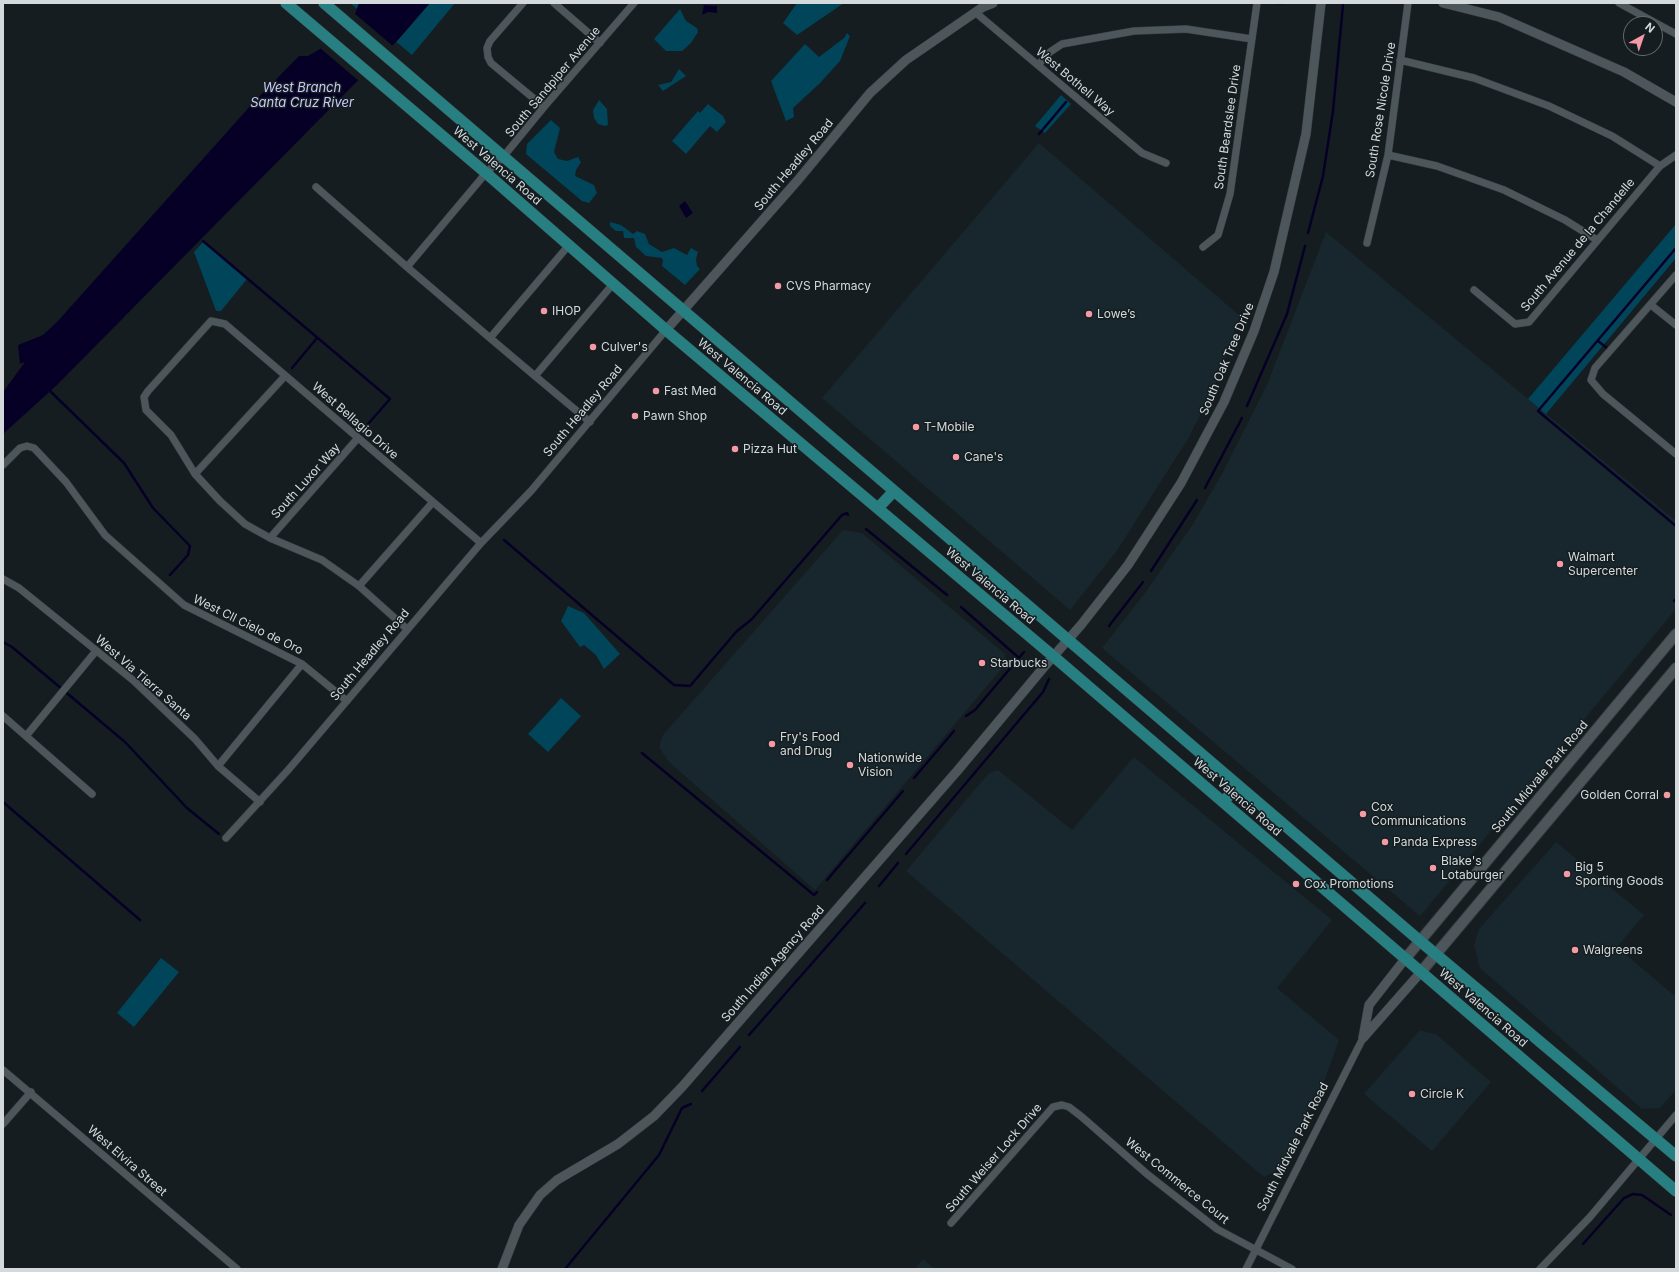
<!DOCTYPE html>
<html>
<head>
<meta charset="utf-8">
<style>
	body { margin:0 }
	#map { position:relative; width:1679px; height:1272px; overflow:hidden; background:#151d20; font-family:Inter,sans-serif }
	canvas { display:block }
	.frame { position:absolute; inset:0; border:4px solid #d4dadc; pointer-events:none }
	.north { position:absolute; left:1623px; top:16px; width:40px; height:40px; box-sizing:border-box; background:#151d20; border:1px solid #61696b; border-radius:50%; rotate:40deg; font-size:11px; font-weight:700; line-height:16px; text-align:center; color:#d4dadc }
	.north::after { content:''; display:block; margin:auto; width:14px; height:18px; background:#f49aa5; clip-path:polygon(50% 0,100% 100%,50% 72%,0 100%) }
</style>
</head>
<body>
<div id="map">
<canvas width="1679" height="1272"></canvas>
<div class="frame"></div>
<div class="north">N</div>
</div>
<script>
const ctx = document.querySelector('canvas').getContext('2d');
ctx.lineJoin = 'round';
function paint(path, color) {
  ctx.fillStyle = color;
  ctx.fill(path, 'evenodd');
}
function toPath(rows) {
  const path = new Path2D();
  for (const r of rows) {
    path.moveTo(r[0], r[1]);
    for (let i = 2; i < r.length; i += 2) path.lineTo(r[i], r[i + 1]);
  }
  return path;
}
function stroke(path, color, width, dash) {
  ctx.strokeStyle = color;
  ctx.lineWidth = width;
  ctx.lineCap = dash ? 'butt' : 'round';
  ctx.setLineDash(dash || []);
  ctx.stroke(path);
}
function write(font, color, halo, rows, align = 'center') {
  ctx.font = font + ' Inter,sans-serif';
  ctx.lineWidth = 3;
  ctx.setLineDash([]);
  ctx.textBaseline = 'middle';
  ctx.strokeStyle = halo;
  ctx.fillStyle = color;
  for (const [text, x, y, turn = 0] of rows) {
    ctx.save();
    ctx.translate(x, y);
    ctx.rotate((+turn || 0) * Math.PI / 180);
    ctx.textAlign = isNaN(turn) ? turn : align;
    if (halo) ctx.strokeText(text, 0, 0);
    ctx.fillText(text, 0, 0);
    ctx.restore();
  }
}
paint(toPath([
	[1039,143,1240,316,1215,386,1188,439,1116,552,1070,610,822,398],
	[1326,232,1676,521,1676,609,1420,916,1102,648,1145,593,1193,524,1223,472,1267,385],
	[843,530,862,533,1005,654,1003,667,815,890,669,762,659,747,663,735],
	[1134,757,1332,920,1277,988,1339,1040,1322,1087,1281,1168,1264,1177,906,871,989,773,998,770,1072,830],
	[1556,842,1644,915,1617,947,1676,997,1676,1090,1660,1108,1642,1109,1480,968,1474,945,1479,929],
	[1420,1030,1437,1035,1491,1082,1432,1151,1364,1094],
	[923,1259,935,1269,915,1269]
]), '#17272d');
paint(toPath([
	[350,3,455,3,412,55],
	[797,3,844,3,797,35,783,23],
	[680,9,686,21,697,28,698,32,691,43,682,51,666,51,654,39],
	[847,33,850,36,840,61,820,83,793,108,794,117,786,121,771,81,805,44,819,57,844,38],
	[679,69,686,76,663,91,658,85,671,82],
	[1061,95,1071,104,1045,133,1035,126],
	[599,100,607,109,608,125,605,126,598,124,594,118,593,110],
	[708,104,723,116,726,122,717,132,710,126,686,154,672,141,698,111,700,113],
	[551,120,560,128,554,152,558,159,567,161,578,157,581,162,576,170,575,176,594,185,597,193,589,203,582,201,526,154,527,144],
	[610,222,621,225,633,234,637,231,645,234,649,244,662,252,674,248,687,255,691,248,698,252,696,259,697,266,700,269,685,285,662,266,663,261,662,258,646,256,636,247,634,238,624,238,623,231,616,231,610,226],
	[1676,224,1676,258,1546,414,1528,399],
	[203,242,247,279,221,311,216,311,194,252],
	[568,606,584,613,620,654,604,669,596,655,584,645,580,647,561,621],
	[561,698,581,716,548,752,528,734],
	[161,958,179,972,134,1027,117,1013]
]), '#004559');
paint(toPath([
	[359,3,430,3,398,40,210,230,57,385,3,434,3,392,25,362,20,364,18,345,43,335,57,322,252,104,299,56,308,56,320,49,355,14],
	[704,5,717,6,717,13,708,12,702,15],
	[685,201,693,213,686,218,679,206]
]), '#070026');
paint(toPath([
	[354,13,394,47,360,82,320,48]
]), '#151d20');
stroke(toPath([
	[1277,3,1283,3],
	[1039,134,1066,102],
	[1308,233,1323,176,1333,111,1343,5],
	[203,241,390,399,368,424],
	[1676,248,1538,411,1676,526],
	[1598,341,1607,348],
	[292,368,317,338],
	[49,390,124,463,153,508,190,546,188,555,170,575],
	[1247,406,1287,314,1305,246],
	[1205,488,1242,418],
	[866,529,947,595],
	[504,540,674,685,690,686,736,632,752,619,842,515,847,513,848,515],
	[1151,571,1197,500],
	[1674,601,1676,599],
	[961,607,1019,658],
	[1109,626,1143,582],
	[3,642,12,647,125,742,187,808,219,834],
	[966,716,975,710,1024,652],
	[642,753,814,895,817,892],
	[914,778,954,731],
	[3,802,140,920],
	[906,854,1043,692,1049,679],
	[827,880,903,791],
	[879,886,898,863],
	[749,1035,865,903],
	[702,1091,740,1047],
	[1583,1244,1624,1198,1633,1194,1642,1195,1671,1215],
	[565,1269,659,1155,682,1108,691,1104]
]), '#070026', 2.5);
const minor = toPath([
	[523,3,490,41,487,48,488,57,491,63,544,107],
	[554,3,600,43],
	[1619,3,1676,34],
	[975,12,1142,153,1166,163],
	[1400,60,1474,78,1549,106,1612,136,1660,166],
	[1038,65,1050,52,1062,44,1134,31,1186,29,1252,39],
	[1388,155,1437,166,1504,190,1565,220,1597,240],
	[316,187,407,267],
	[1367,243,1388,155,1408,3],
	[1203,247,1218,235,1230,194,1257,3],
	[1676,275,1595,368,1591,380,1603,394,1676,454],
	[1474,290,1515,324,1529,322,1660,166,1676,155],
	[1651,305,1676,325],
	[490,338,407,267,486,173,503,157,544,107,634,3],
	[535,376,490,338,569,245],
	[590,422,535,376,613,284],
	[3,465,20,448,27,446,34,448,66,482,105,535,184,605,302,664,347,701],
	[195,474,285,376],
	[270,538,358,438],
	[3,579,19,588,134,681,195,739,218,766,260,802],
	[359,586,433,502],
	[407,629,359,586,322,560,270,538,245,524,220,501,195,474,171,435,146,410,144,397,148,391,211,321,225,324,481,543],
	[3,716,92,794],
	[26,736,96,651],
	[218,766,302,664],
	[226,838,289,769,481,543,531,491,666,330],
	[3,1070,237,1269],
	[3,1124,31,1092],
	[951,1223,1053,1107,1062,1105,1069,1107,1082,1117,1147,1174,1217,1229,1292,1269],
	[1246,1269,1363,1038],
	[1540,1269,1590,1217,1676,1115]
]);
const tertiary = toPath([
	[1443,3,1499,17,1624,72,1676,102],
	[666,330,798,180,870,93,906,60,983,7,993,3],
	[1363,1038,1369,1005,1405,959],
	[1363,1038,1421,972],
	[502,1269,519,1225,540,1195,557,1180,618,1144,654,1116,682,1087,958,770,1044,667,1081,625,1128,565,1181,483,1224,402,1254,331,1274,272,1306,134,1321,3]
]);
const secondary = toPath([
	[1405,959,1676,634],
	[1421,972,1676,668]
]);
const primary = toPath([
	[286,3,486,173,666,330,1053,656,1676,1191],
	[324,3,1420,941,1676,1156],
	[878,508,894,491],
	[1223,802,1238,786]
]);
stroke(minor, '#353a3c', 8);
stroke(tertiary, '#353a3c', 10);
stroke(secondary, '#353a3c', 12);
stroke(primary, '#353a3c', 12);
stroke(minor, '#4d565a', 7);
stroke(tertiary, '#4d565a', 9);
stroke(secondary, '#4d565a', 10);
stroke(primary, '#277f82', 11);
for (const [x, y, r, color] of [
	[778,286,4,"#f49aa5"],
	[544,311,4,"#f49aa5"],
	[1089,314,4,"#f49aa5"],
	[593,347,4,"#f49aa5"],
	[656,391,4,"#f49aa5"],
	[635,416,4,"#f49aa5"],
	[916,427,4,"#f49aa5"],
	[735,449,4,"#f49aa5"],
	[956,457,4,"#f49aa5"],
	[1560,564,4,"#f49aa5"],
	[982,663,4,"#f49aa5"],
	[772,744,4,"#f49aa5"],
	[850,765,4,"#f49aa5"],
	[1667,795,4,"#f49aa5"],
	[1363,814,4,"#f49aa5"],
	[1385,842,4,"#f49aa5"],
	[1433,868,4,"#f49aa5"],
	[1567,874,4,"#f49aa5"],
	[1296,884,4,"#f49aa5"],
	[1575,950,4,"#f49aa5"],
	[1412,1094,4,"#f49aa5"]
]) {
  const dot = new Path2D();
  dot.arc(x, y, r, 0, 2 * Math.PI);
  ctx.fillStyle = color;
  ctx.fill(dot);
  stroke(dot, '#151d20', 1.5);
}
write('12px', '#d4dadc', '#151d20', [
	["South Sandpiper Avenue",553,82,-50],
	["West Bothell Way",1075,82,40],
	["South Rose Nicole Drive",1381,110,-81],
	["South Beardslee Drive",1228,127,-82],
	["South Headley Road",794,165,-50],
	["West Valencia Road",497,166,41],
	["South Avenue de la Chandelle",1578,245,-50],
	["South Oak Tree Drive",1227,359,-67],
	["West Valencia Road",742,377,40],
	["South Headley Road",583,411,-50],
	["West Bellagio Drive",355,421,41],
	["South Luxor Way",306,481,-48],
	["West Valencia Road",990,586,40],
	["West Cll Cielo de Oro",248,625,26],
	["South Headley Road",370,655,-50],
	["West Via Tierra Santa",143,678,41],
	["South Midvale Park Road",1540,777,-50],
	["West Valencia Road",1237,797,41],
	["South Indian Agency Road",773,964,-49],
	["West Valencia Road",1483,1008,41],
	["South Midvale Park Road",1293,1147,-63],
	["South Weiser Lock Drive",994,1158,-49],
	["West Elvira Street",127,1161,41],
	["West Commerce Court",1177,1181,39]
]);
write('12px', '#d4dadc', '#151d20', [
	["CVS Pharmacy",786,286],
	["IHOP",552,311],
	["Lowe’s",1097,314],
	["Culver's",601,347],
	["Fast Med",664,391],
	["Pawn Shop",643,416],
	["T-Mobile",924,427],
	["Pizza Hut",743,449],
	["Cane's",964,457],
	["Walmart",1568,557],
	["Supercenter",1568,571],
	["Starbucks",990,663],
	["Fry's Food",780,737],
	["and Drug",780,751],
	["Nationwide",858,758],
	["Vision",858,772],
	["Golden Corral",1659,795,"right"],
	["Cox",1371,807],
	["Communications",1371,821],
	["Panda Express",1393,842],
	["Blake's",1441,861],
	["Lotaburger",1441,875],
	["Big 5",1575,867],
	["Sporting Goods",1575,881],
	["Cox Promotions",1304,884],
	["Walgreens",1583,950],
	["Circle K",1420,1094]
], 'left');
write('italic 13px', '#c8c9fa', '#151d20', [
	["West Branch",302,88],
	["Santa Cruz River",302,103]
]);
</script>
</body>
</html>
